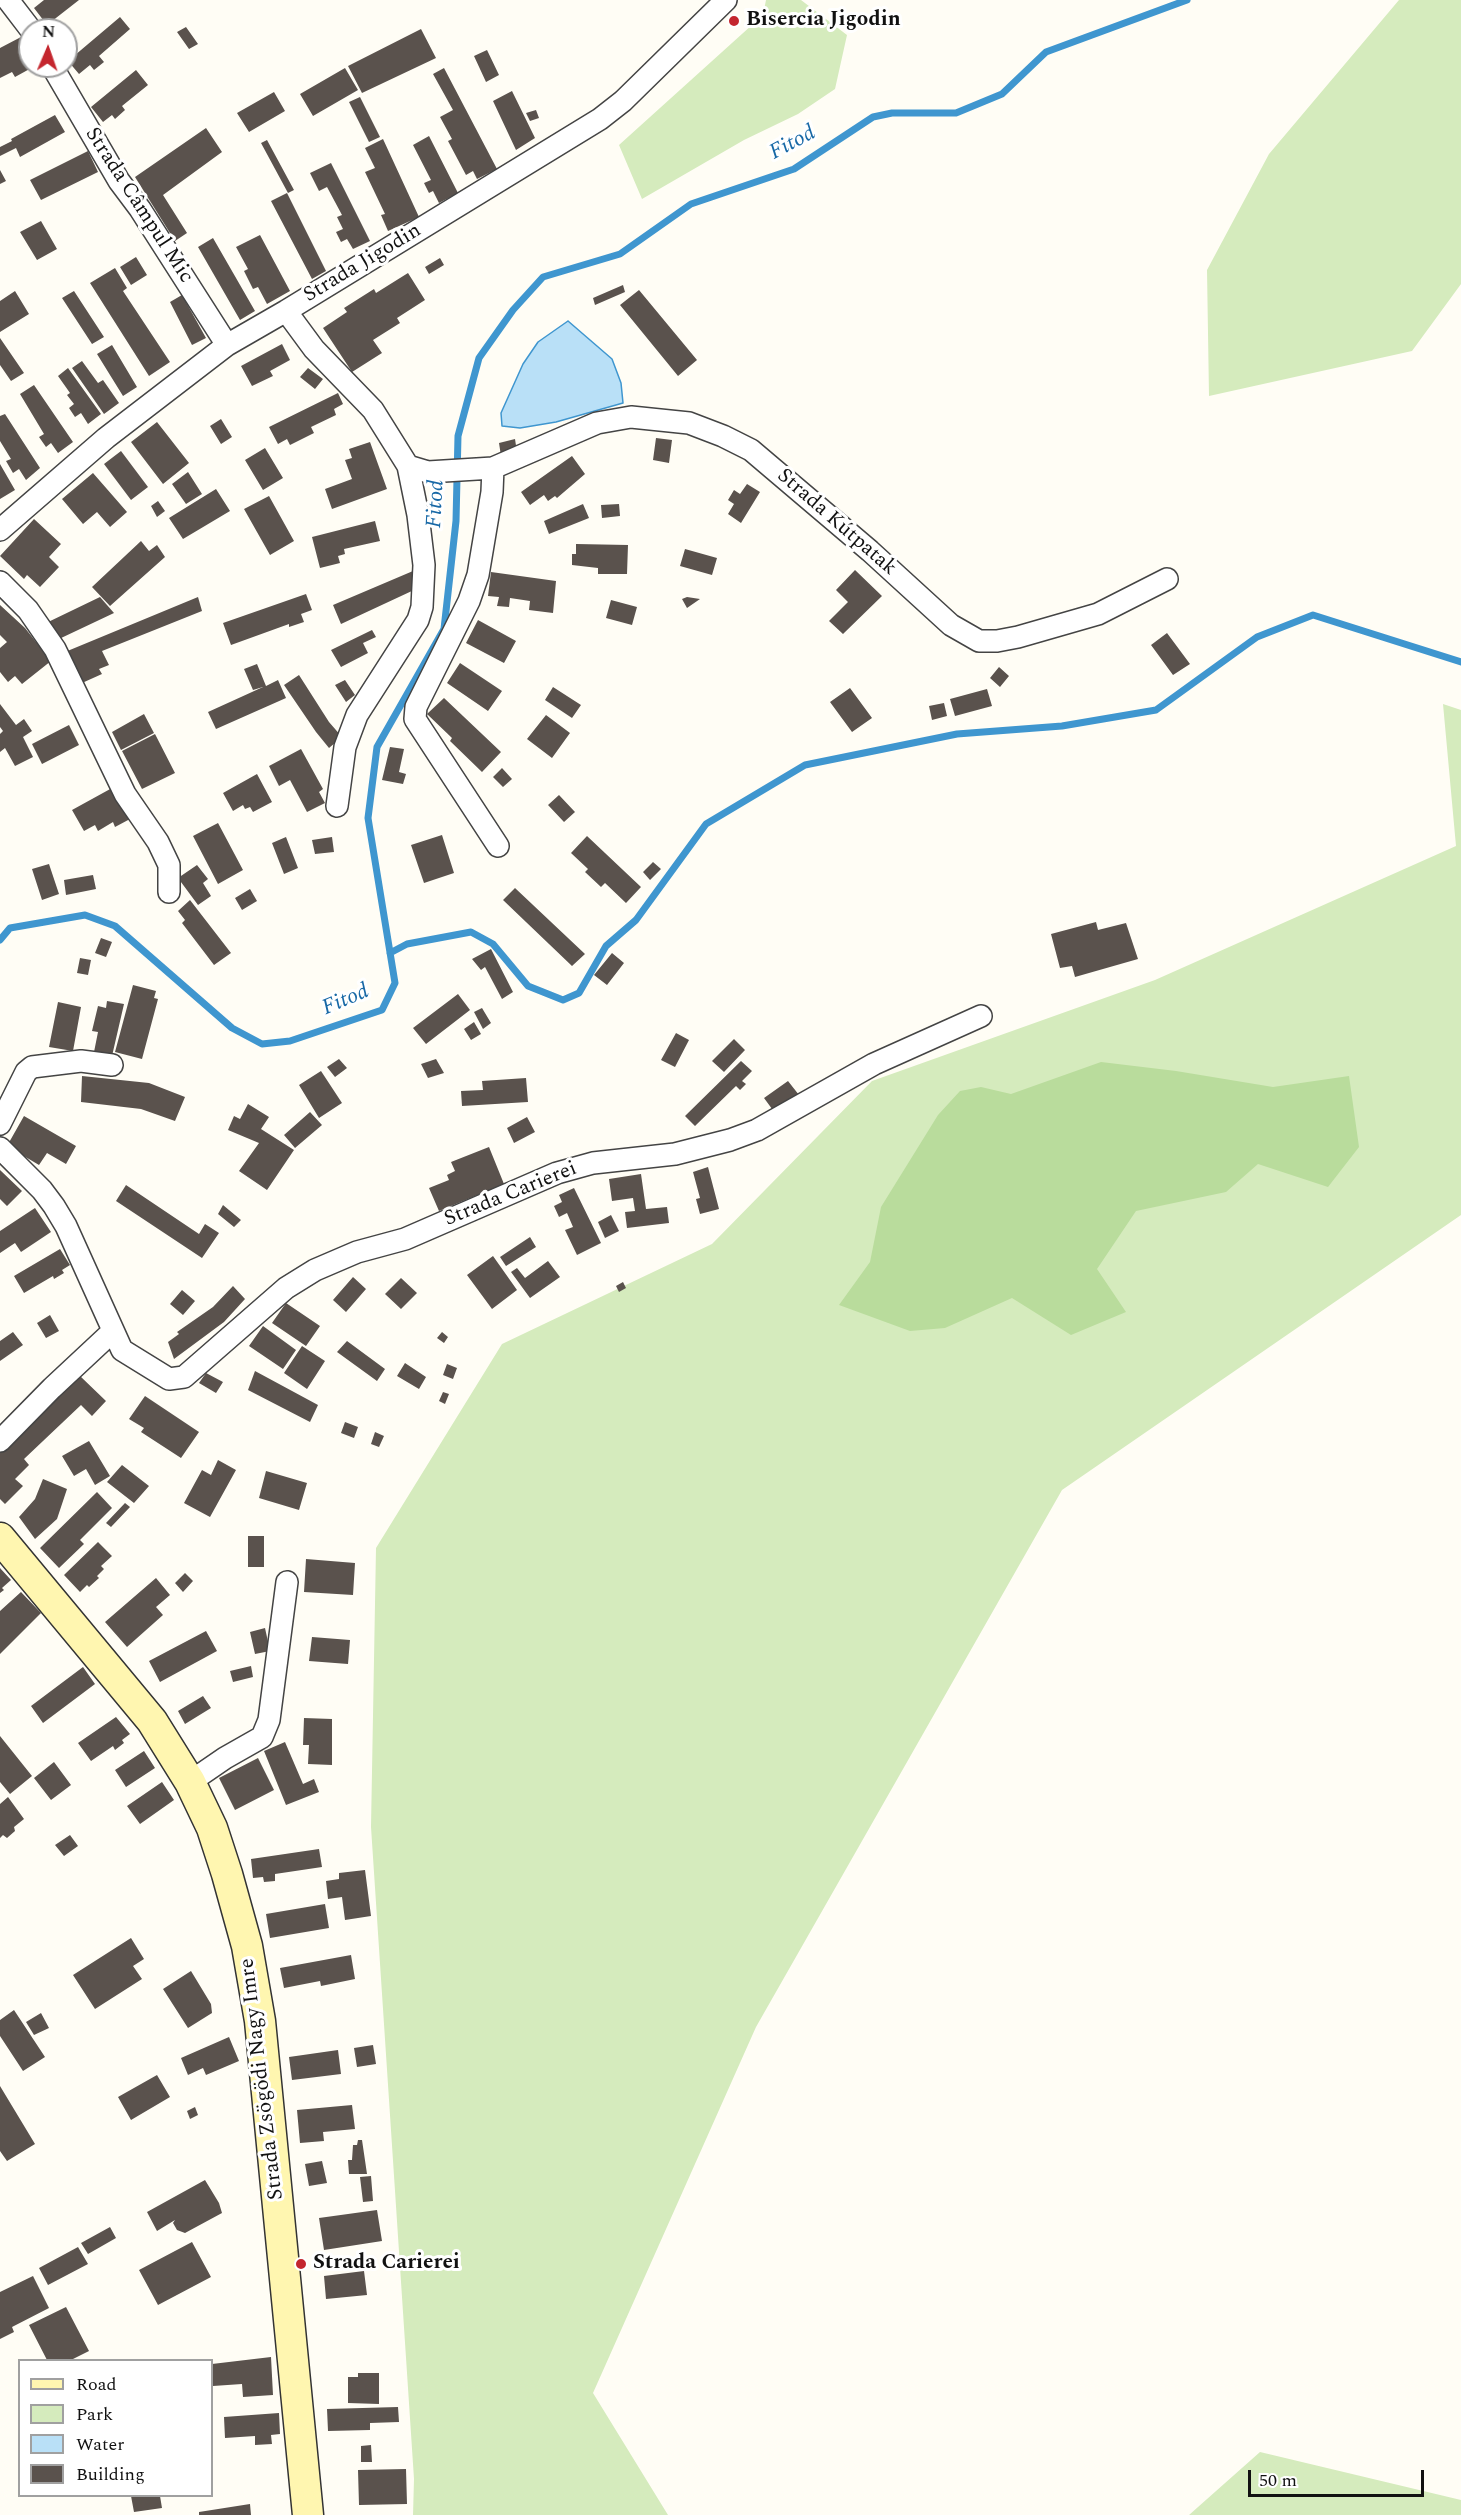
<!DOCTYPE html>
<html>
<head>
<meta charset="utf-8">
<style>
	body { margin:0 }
	#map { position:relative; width:1461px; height:2515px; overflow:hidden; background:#fffdf5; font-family:Spectral,serif }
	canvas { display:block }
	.legend { position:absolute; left:18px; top:2359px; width:195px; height:138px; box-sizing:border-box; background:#fff; border:2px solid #a0a0a0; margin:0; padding:8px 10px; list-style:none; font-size:18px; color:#111 }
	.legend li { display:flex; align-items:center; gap:12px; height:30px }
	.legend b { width:30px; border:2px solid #a0a0a0 }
	.north { position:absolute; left:18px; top:18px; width:60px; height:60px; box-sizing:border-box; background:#fff; border:2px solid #a0a0a0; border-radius:50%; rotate:2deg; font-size:16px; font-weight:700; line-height:24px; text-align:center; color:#111 }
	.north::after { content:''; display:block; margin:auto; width:21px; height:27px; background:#c4262e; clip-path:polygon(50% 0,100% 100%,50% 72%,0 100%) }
	.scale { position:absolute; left:1248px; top:2470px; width:176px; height:27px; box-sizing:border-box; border:3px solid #111; border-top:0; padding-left:8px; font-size:18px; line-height:21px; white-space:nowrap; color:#111; -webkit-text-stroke:4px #fff; paint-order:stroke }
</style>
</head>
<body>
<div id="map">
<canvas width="1461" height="2515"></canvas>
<ul class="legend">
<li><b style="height:8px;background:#fff6b0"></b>Road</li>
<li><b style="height:16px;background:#d5ebbd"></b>Park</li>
<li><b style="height:16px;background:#b9e0f7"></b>Water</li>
<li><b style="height:16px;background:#5a524d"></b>Building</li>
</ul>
<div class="north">N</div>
<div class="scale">50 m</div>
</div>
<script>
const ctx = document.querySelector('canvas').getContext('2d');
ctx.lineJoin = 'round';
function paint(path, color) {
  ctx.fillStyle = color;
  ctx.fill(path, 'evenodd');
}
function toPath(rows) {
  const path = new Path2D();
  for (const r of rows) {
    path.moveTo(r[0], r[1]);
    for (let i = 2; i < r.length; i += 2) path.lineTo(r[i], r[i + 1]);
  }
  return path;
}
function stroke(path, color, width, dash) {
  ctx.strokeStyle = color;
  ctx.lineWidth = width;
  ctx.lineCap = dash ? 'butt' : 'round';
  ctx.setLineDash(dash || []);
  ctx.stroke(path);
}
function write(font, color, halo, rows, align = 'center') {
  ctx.font = font + ' Spectral,serif';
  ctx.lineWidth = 6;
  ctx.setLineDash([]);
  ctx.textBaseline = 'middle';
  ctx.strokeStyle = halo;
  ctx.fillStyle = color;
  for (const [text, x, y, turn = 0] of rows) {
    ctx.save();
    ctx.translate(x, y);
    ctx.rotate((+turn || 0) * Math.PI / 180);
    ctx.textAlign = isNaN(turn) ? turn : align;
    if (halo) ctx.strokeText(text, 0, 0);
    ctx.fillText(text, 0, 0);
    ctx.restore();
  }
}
paint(toPath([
	[766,0,801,0,847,35,835,89,798,114,744,140,642,199,619,145,763,15],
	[1399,0,1461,0,1461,284,1412,351,1209,396,1207,270,1269,154],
	[1443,704,1461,710,1461,1215,1062,1490,756,2027,593,2393,668,2515,413,2515,414,2479,371,1827,376,1548,502,1344,712,1244,872,1081,1155,980,1456,846],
	[1260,2452,1461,2500,1461,2515,1189,2515]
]), '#d5ebbd');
paint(toPath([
	[1101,1062,1176,1071,1273,1087,1349,1076,1359,1147,1328,1187,1258,1164,1226,1192,1136,1211,1097,1269,1126,1312,1071,1335,1012,1298,945,1328,910,1331,839,1305,870,1262,881,1207,938,1115,960,1091,981,1087,1011,1094]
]), '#b9dc9c');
const water = toPath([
	[568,321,612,359,621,383,623,403,556,422,520,428,502,426,501,413,523,364,538,342,568,321]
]);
paint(water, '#b9e0f7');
stroke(water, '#3f96cf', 1.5);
stroke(toPath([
	[0,940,10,928,85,915,115,926,232,1028,262,1044,290,1041,382,1010,395,983,368,818,377,747,444,629,456,521,458,436,479,358,513,310,543,277,620,254,691,204,794,169,873,117,892,113,956,113,1002,94,1046,52,1187,0],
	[390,953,407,944,471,932,493,944,528,986,563,1000,579,993,606,946,636,920,706,824,805,765,957,734,1062,726,1156,710,1257,637,1313,615,1461,662]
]), '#3f96cf', 7);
paint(toPath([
	[44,0,79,0,47,25,34,8],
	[120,17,130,29,99,56,104,62,94,70,90,65,79,74,68,61],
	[186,27,198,44,189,49,177,32],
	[421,29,436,58,362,93,348,66],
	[21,37,30,55,30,66,35,66,15,77,12,72,0,78,0,48],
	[487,50,499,75,486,82,474,56],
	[345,68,358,90,313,116,300,94],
	[444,68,497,169,477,179,473,171,466,175,448,141,452,139,440,117,453,110,433,74],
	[136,70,148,85,122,106,125,110,115,119,112,115,103,122,91,107],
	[512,91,535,138,516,150,493,101],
	[274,92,285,111,249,132,237,113],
	[360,97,380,137,369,142,349,102],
	[536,110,539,118,530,121,526,113],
	[55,115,65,132,20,157,16,148,0,156,0,147,12,141,11,139],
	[206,128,222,152,163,195,187,233,175,241,135,177],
	[429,136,458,193,439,203,433,191,429,193,424,183,431,180,413,145],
	[383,139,419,217,388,231,381,215,385,214,365,172,375,168,365,148],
	[267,140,294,190,288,193,261,143],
	[88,151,98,172,41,200,30,180],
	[331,163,370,241,353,249,347,239,341,242,336,232,343,229,337,217,342,215,327,187,319,191,310,173],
	[0,170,6,181,0,184],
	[287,193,326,271,312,279,271,201],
	[41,221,57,249,37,260,20,232],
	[260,235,290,291,267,304,258,287,253,289,244,271,248,269,236,247],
	[213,238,255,311,240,320,198,247],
	[136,257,147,275,131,285,120,267],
	[440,258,444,265,429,274,425,267],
	[115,268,127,288,123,291,170,362,149,376,90,283],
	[408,273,425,300,397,318,400,323,373,340,382,353,352,372,323,328,347,312,344,308,374,289,376,293],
	[623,285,625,292,595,305,593,298],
	[639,290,697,360,678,376,620,305],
	[15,291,29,314,0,332,0,301],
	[74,291,104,337,92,344,62,298],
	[182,295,206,338,192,345,170,302],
	[0,338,24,373,11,381,0,365],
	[282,344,290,360,270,371,273,376,252,386,241,366],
	[112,345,137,387,123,396,97,354],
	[82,361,98,383,103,380,119,403,104,414,72,368],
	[68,368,101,414,88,424,81,413,75,417,69,408,74,404,67,395,70,393,58,376],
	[308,368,323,379,315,389,300,377],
	[34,385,73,442,58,453,51,443,46,447,39,437,44,434,20,394],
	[338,393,343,404,334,409,336,415,311,427,314,433,290,445,287,439,278,444,269,427],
	[5,414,40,468,26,480,19,469,13,473,6,461,11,459,0,441,0,416],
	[221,419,232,437,221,444,210,426],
	[157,422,189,463,163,484,131,442],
	[656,438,672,440,669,463,653,460],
	[515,439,517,452,501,456,499,443],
	[370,442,387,489,332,509,325,489,352,479,345,460,352,458,349,449],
	[265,448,283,478,263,490,245,460],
	[121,451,148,487,131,500,104,464],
	[572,456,585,474,557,498,555,496,548,501,544,495,530,505,521,492],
	[0,464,15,490,0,499],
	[188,472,202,494,186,504,172,484],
	[93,473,127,512,110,527,97,512,83,524,62,499],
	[747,484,760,492,741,523,728,514,734,504,728,500,734,490,740,494],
	[216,489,230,511,183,539,169,518],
	[269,496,294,541,270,555,244,509],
	[158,501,165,511,157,517,151,506],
	[583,504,589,518,549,534,544,521],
	[619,504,620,516,602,518,601,505],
	[34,519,61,544,49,557,59,567,40,587,27,575,24,579,0,556],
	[375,521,380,541,344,549,345,554,338,556,340,563,320,568,312,537],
	[141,541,149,551,157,545,165,557,110,606,92,587],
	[576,544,628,545,627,574,598,574,598,568,572,565,572,554,576,554],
	[685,549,717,558,712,575,680,566],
	[855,570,882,596,843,634,829,621,848,602,836,590],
	[413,571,414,590,341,624,333,605],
	[491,572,556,581,553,613,529,610,530,601,510,598,509,607,497,606,499,597,488,596],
	[306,594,312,610,301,614,304,622,289,627,289,624,231,645,223,623],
	[100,597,114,613,59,639,44,624],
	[198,597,202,611,102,651,109,665,99,669,102,674,82,683,65,652],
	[687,597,700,599,687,608,682,599],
	[611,600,637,607,632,625,606,618],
	[0,605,25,628,51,661,22,684,15,676,8,682,0,672,0,648,7,642,0,635],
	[478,620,516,641,504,663,466,643],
	[372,630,376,637,363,643,368,653,341,667,331,650],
	[1167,633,1190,664,1173,675,1151,645],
	[460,663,502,691,488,711,447,683],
	[257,664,266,686,278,680,286,698,216,729,208,712,263,687,253,690,244,669],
	[999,667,1009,676,1000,687,990,678],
	[299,675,329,722,342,737,329,748,316,732,284,685],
	[345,680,355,695,346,702,335,685],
	[553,687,581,705,572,718,545,700],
	[850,688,872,718,852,732,830,702],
	[987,689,992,706,955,716,950,699],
	[444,698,501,752,482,772,450,741,452,738,427,714],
	[944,703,947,716,932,720,929,706],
	[0,704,16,725,24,719,32,731,23,737,33,757,15,766,5,748,0,752,0,734,3,731,0,727],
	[144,714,154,733,121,750,112,732],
	[546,715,570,733,552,758,527,739],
	[69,725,79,745,42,764,32,744],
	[155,734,175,773,142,789,122,751],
	[390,747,404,749,399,772,406,774,403,784,382,780],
	[301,749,323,789,319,792,325,803,307,812,290,780,279,786,269,766],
	[502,768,512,779,503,787,493,777],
	[257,774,272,802,253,812,250,807,245,809,243,805,233,811,223,793],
	[112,788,130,819,115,827,113,822,98,831,95,825,84,831,72,810],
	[559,795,575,812,564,822,548,805],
	[218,823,243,870,218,884,193,836],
	[442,835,454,873,424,883,411,845],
	[587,836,641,887,626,903,605,883,601,887,585,872,588,869,571,853],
	[286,837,298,868,284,874,272,843],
	[332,837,334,852,315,854,312,840],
	[653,862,661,869,650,880,643,872],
	[49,864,59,894,42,900,32,869],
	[197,865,208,879,203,883,211,896,198,905,178,878],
	[93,875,96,889,66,895,64,880],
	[515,888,585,954,572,966,503,900],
	[250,889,257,901,242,910,235,898],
	[190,900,231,953,214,965,182,923,185,920,178,911],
	[1096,922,1098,930,1126,923,1138,959,1075,977,1072,966,1060,968,1051,934],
	[101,938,112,942,106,957,95,953],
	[491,949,513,992,502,999,485,967,481,970,472,959],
	[612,953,624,963,607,985,594,975],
	[80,958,91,960,88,975,77,973],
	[133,985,156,991,154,998,158,999,142,1059,115,1052],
	[458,994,470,1010,426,1044,413,1028],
	[107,1001,124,1004,112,1056,94,1052,98,1032,92,1031,98,1006,106,1008],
	[58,1002,81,1007,73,1051,49,1047],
	[482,1008,491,1023,483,1029,474,1012],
	[474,1022,481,1034,471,1040,464,1029],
	[676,1033,689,1040,675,1067,661,1060],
	[734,1039,745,1050,724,1072,712,1061],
	[339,1059,347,1068,335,1077,327,1067],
	[436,1059,444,1073,428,1078,421,1064],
	[741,1061,752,1071,742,1081,746,1084,740,1090,736,1086,695,1126,685,1116],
	[321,1071,342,1103,319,1118,299,1085],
	[82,1076,149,1083,185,1097,175,1121,141,1109,81,1102],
	[526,1078,528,1102,462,1106,461,1091,483,1090,482,1081],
	[788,1081,799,1095,775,1113,764,1098],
	[248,1104,269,1117,261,1129,294,1150,267,1190,239,1171,259,1143,228,1130,234,1116,240,1119],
	[310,1112,322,1125,295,1148,284,1135],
	[24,1116,76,1146,66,1164,47,1153,39,1165,7,1146],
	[527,1117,535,1132,514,1143,507,1128],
	[489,1147,504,1184,439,1211,429,1188,449,1180,447,1175,455,1171,451,1162],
	[708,1167,719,1209,700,1214,696,1199,700,1198,693,1172],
	[0,1170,22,1191,7,1206,0,1199],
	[641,1174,646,1209,667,1207,669,1223,627,1228,625,1212,635,1211,633,1198,612,1201,609,1179],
	[126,1185,199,1234,205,1224,219,1233,202,1258,116,1201],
	[574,1188,601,1243,577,1255,565,1230,573,1227,567,1213,559,1217,554,1206,562,1202,559,1195],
	[223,1205,241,1220,234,1227,218,1214],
	[35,1208,51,1232,21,1252,15,1243,0,1253,0,1231],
	[611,1215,619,1231,605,1238,598,1222],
	[530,1237,536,1247,506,1266,500,1257],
	[60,1249,70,1265,62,1270,64,1273,54,1279,53,1276,24,1293,14,1276],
	[493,1256,517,1290,492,1309,467,1275],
	[548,1261,560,1277,530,1298,511,1272,517,1268,525,1278],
	[353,1277,366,1289,346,1312,333,1300],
	[401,1278,417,1293,401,1309,385,1294],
	[623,1282,626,1288,619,1292,616,1286],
	[233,1286,245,1299,224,1322,174,1359,168,1342,179,1334,177,1332,213,1307],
	[182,1290,195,1301,183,1315,170,1304],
	[286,1303,320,1326,306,1346,272,1323],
	[50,1315,59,1331,46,1338,37,1323],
	[263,1326,296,1350,283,1369,249,1346],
	[13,1332,23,1345,0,1361,0,1341],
	[442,1332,448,1337,444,1343,437,1338],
	[347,1341,385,1369,377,1381,337,1352],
	[302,1346,325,1361,307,1389,284,1373],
	[405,1363,426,1377,419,1389,397,1376],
	[447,1364,457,1368,453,1379,443,1375],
	[255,1371,318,1405,310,1422,248,1390],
	[206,1373,223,1382,216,1393,199,1383],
	[80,1376,106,1401,92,1416,81,1405,24,1459,29,1465,15,1479,23,1486,5,1504,0,1499,0,1453],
	[443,1392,449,1394,445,1404,439,1401],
	[145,1396,199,1432,181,1458,141,1432,144,1428,129,1419],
	[345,1422,358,1427,354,1438,341,1433],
	[375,1432,384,1436,379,1447,371,1444],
	[89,1441,110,1476,95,1485,86,1469,74,1476,62,1456],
	[218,1460,236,1470,210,1517,184,1503,202,1470,211,1475],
	[122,1465,149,1486,134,1503,107,1482],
	[266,1471,307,1483,299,1510,259,1498],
	[43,1479,67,1489,57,1519,35,1539,19,1517,35,1499],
	[97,1492,112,1508,80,1540,84,1544,59,1568,40,1548],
	[125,1503,130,1507,111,1527,106,1523],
	[248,1536,264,1536,264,1567,248,1567],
	[98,1542,112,1556,101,1566,104,1569,97,1576,99,1578,89,1587,87,1585,80,1592,64,1575],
	[306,1559,355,1563,353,1595,304,1592],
	[0,1568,11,1580,2,1588,4,1590,0,1593],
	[185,1573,193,1581,183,1592,175,1583],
	[156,1578,170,1595,156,1607,163,1615,127,1647,105,1622],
	[21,1592,41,1613,0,1654,0,1611],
	[265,1628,270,1651,255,1654,250,1632],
	[206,1631,217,1651,160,1682,149,1661],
	[312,1637,350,1640,348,1664,309,1661],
	[251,1666,253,1677,233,1682,230,1671],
	[83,1667,95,1684,43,1723,31,1706],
	[203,1696,211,1708,185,1724,178,1711],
	[116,1717,130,1734,122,1740,124,1743,115,1750,113,1746,91,1761,78,1743],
	[304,1718,332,1719,332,1765,308,1764,309,1745,303,1745],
	[0,1736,32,1776,10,1794,0,1782],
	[285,1742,303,1784,314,1779,319,1792,286,1805,264,1751],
	[144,1751,155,1768,126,1787,115,1770],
	[258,1758,274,1790,235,1810,219,1778],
	[54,1762,71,1785,51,1800,34,1778],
	[162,1782,174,1800,140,1824,127,1806],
	[8,1797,24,1819,14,1827,15,1831,7,1838,3,1835,0,1838,0,1804],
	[70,1835,78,1846,64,1856,55,1845],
	[319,1849,322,1867,275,1874,275,1881,264,1882,263,1877,253,1878,251,1859],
	[365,1870,371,1916,345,1920,342,1897,328,1899,326,1881,339,1879,339,1873],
	[325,1904,329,1928,270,1938,266,1914],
	[131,1938,144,1959,133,1966,142,1979,95,2009,73,1975],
	[351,1955,355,1979,321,1986,320,1981,284,1988,280,1968],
	[191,1971,211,2004,212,2013,188,2028,163,1989],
	[14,2010,45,2057,23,2071,0,2036,0,2020],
	[41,2013,49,2028,34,2035,26,2022],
	[229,2037,239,2061,206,2075,203,2068,188,2075,181,2058],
	[373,2045,376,2064,357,2067,354,2048],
	[338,2050,341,2074,292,2080,289,2057],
	[157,2075,170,2097,131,2120,118,2097],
	[0,2086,35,2144,7,2161,0,2151],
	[352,2105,355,2129,323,2132,324,2141,300,2143,297,2110],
	[195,2107,198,2115,190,2119,187,2111],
	[358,2140,362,2140,367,2174,349,2174,348,2160,352,2160,353,2145,357,2145],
	[322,2161,327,2183,309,2186,305,2164],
	[371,2176,373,2201,363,2202,360,2177],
	[205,2180,219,2203,222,2213,185,2233,177,2230,173,2223,175,2220,157,2231,147,2212],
	[377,2210,382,2241,324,2250,319,2218],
	[110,2227,116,2238,88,2254,81,2243],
	[192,2242,211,2277,158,2305,139,2270],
	[78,2247,88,2264,48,2285,39,2268],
	[364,2271,367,2295,326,2299,324,2276],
	[33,2276,49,2308,12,2327,14,2332,0,2339,0,2292],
	[66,2307,89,2351,71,2360,47,2360,29,2325],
	[271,2357,273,2395,243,2397,242,2384,213,2386,212,2364],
	[358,2373,379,2373,379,2404,348,2403,348,2377,358,2377],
	[398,2407,399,2422,370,2423,370,2430,328,2431,327,2409],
	[279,2413,280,2434,271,2435,272,2444,255,2445,255,2436,225,2438,224,2417],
	[371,2445,372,2462,361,2462,361,2446],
	[406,2469,407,2504,359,2505,358,2470],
	[131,2496,160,2496,162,2508,134,2512],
	[250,2504,251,2515,199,2515,199,2512]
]), '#5a524d');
const minor = toPath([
	[8,0,31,30],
	[52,66,119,181,140,209,227,345],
	[286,311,314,349,373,410,408,466,428,472,493,468,492,492,478,575,469,601,416,707,415,719,498,846],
	[493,468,597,423,631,417,689,423,723,436,751,450,870,551,951,625,979,641,997,641,1018,637,1098,614,1167,579],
	[0,530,106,438,227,345,286,311,600,119,623,101,726,0],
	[0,582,28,610,55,649,125,794,158,842,169,865,169,892],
	[337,806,345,747,357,715,418,620,422,607,424,565,418,515,408,466],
	[0,1124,26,1072,32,1067,81,1061,112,1065],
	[0,1148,42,1190,54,1206,66,1226,122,1350,169,1379,184,1377,286,1288,315,1270,357,1252,405,1239,557,1173,593,1163,675,1154,730,1140,757,1130,874,1064,981,1016],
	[0,1441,52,1388,112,1332],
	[190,1782,225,1758,262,1737,269,1720,287,1582]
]);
const secondary = toPath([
	[0,1538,152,1721,190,1782,212,1828,227,1874,247,1946,260,2021,308,2515]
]);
stroke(minor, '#444', 24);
stroke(secondary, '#333', 33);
stroke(minor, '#fff', 21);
stroke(secondary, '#fff6b0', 30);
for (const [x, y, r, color] of [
	[734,21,6,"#c4262e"],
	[301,2264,6,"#c4262e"]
]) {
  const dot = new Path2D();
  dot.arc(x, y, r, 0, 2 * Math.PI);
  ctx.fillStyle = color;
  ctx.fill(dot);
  stroke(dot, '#fff', 2);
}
write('bold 21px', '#111', '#fff', [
	["Bisercia Jigodin",746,21],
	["Strada Carierei",313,2264]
], 'left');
write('21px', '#111', '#fff', [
	["Strada Câmpul Mic",138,206,57],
	["Strada Jigodin",363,264,-31],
	["Strada Kútpatak",836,523,41],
	["Strada Carierei",511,1195,-22],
	["Strada Zsögödi Nagy Imre",263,2079,-97]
]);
write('italic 22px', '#1768a6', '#fff', [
	["Fitod",793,144,-28],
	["Fitod",437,504,-87],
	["Fitod",346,1001,-23]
]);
</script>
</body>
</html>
